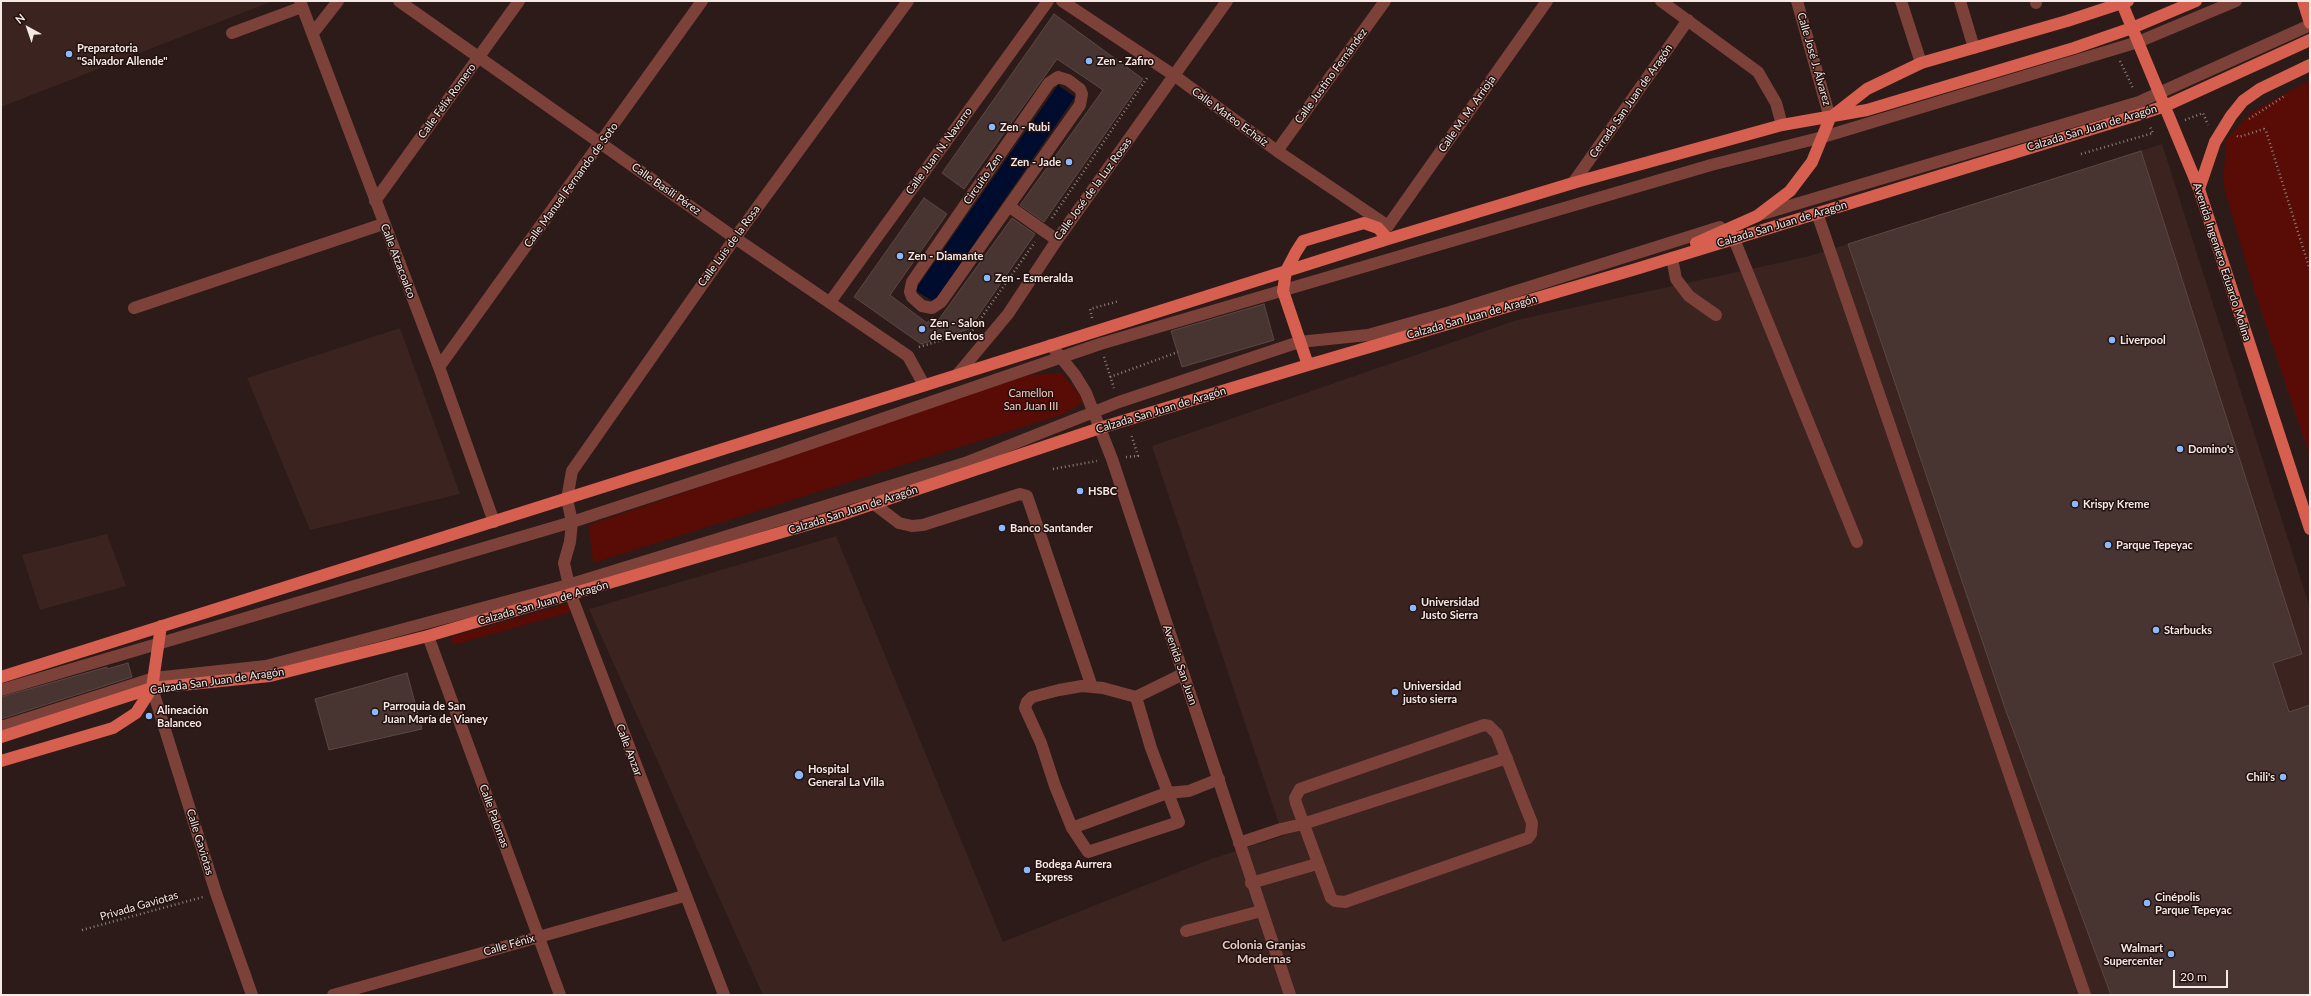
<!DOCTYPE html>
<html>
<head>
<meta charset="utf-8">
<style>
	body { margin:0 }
	#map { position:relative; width:2311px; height:996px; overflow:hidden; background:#2c1b18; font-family:Lato,sans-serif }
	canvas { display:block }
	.frame { position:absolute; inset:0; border:2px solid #f5e9e6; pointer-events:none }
	.north { position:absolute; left:8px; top:8px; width:40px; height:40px; -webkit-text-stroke:3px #22110f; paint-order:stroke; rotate:320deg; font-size:11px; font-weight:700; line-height:16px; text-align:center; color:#f5e9e6 }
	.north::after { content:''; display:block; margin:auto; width:14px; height:18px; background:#f5e9e6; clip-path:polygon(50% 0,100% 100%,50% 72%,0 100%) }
	.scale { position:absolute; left:2173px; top:970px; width:55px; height:18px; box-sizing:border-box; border:2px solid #f5e9e6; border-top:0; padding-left:5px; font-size:12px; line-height:14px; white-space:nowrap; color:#f5e9e6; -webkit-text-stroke:3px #22110f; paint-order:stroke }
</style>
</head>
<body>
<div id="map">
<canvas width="2311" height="996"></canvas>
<div class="frame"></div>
<div class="north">N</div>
<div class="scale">20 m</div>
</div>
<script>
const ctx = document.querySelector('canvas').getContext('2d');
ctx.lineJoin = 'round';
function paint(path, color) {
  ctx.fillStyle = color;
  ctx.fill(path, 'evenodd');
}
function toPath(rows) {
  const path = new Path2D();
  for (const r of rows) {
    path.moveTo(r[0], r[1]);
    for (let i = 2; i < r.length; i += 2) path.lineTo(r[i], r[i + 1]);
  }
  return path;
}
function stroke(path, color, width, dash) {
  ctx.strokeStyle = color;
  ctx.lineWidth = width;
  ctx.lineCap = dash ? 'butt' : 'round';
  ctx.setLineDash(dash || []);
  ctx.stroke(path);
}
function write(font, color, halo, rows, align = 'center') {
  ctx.font = font + ' Lato,sans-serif';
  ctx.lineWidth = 3;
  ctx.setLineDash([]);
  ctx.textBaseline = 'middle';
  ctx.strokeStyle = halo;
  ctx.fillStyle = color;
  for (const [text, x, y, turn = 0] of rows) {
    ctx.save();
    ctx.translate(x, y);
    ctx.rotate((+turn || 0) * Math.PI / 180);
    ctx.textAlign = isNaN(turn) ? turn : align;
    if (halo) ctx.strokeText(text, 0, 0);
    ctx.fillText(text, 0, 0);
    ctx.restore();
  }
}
paint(toPath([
	[1,1,273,1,1,107],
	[2162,144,2310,608,2310,995,763,995,589,609,836,536,1003,942,1211,859,1283,836,1152,446,1517,320,1810,256],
	[400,328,460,494,310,530,247,378],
	[107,534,126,586,40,610,22,555]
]), '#3b231f');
paint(toPath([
	[2310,80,2310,457,2252,283,2223,184,2226,140,2252,112],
	[1062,373,1084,401,1064,414,593,563,589,525,1027,375],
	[571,603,574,611,453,645,451,637]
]), '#590c06');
paint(toPath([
	[1058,85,1075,97,934,302,915,290]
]), '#000c2d');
const building = toPath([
	[1054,14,1143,79,1044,222,1020,205,1103,90,1057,59,964,189,942,173,1054,14],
	[2141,151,2302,654,2273,663,2289,712,2310,705,2310,995,2111,995,2006,711,1848,244,2141,151],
	[924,198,947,214,890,295,927,323,932,317,937,322,1012,218,1035,234,969,329,921,344,854,297,924,198],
	[1264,304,1274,340,1182,367,1171,331,1264,304],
	[128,663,132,677,1,719,1,697,107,667,107,669,128,663],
	[407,673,422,729,329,750,315,699,407,673]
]);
paint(building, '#483431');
stroke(building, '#5c4743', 1);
stroke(toPath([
	[2120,61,2133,88],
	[2249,119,2286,95],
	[2185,120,2203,113,2208,125],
	[2237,136,2239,137,2264,129,2266,131,2310,270],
	[2081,154,2153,133,2150,127],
	[1052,218,1147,78],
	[1092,318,1090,309,1119,301],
	[919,347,972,331,1035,242],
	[1104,357,1114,388],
	[1110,377,1178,352],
	[1126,457,1138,456,1131,434],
	[1053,469,1097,461],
	[82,930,203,897]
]), '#8e807d', 2.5, [1, 3]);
stroke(toPath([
	[300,1,439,367,494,522],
	[399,1,735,238,908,356,924,385],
	[1062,1,1175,76,1277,151,1388,226],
	[1661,1,1758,72,1776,103,1782,125],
	[1797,1,1830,118],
	[1901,1,1921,63],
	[1960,1,1974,48],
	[2036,1,2036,3],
	[232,33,302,7],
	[313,33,338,1],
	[1058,77,1068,80,1080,89,1082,94,1080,105,941,302,932,308,922,306,912,297,910,292,912,282,1049,83,1058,77],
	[1277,151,1385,1],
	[1573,183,1688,20],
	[375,201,519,1],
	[1010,207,1057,240],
	[1817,213,2085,995],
	[1759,215,2139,102,2310,25],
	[1388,226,1547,1],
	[1734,239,1857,542],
	[1672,258,1676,279,1689,296,1716,315],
	[830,302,1048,1],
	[134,308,383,224],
	[1051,345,1075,375,1086,393,1112,459,1290,995],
	[439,367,702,1],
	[957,375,1008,314,1057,240,1227,1],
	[874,504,899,523,912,526,923,525,1020,494,1027,496,1092,687],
	[428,636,560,995],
	[152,688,216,893,252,995],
	[1,690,572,522,771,457,1100,344,1711,165,1823,137,2138,42,2236,1],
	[1136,697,1151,748,1179,822,1088,852,1072,828,1055,786,1041,743,1025,708,1027,702,1032,697,1059,690,1082,686,1103,688,1136,697,1183,674],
	[1484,725,1489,726,1497,734,1522,798,1532,823,1531,834,1528,838,1345,902,1335,901,1331,898,1296,803,1295,798,1300,789,1484,725],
	[1,727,154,678,266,666,568,585,965,463,1119,402,1299,342,1368,335,1450,312,1720,227],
	[1072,828,1167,793,1189,791,1219,779],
	[1239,843,1281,829,1303,824,1507,758],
	[1251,883,1317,864],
	[1186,931,1261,911],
	[333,995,684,896],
	[724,995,571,595,564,563,570,542,572,522,567,499,572,471,735,238,908,1]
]), '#7c4239', 12);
stroke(toPath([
	[2121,1,2199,189,2310,529],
	[2303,1,2310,23],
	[2199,189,2215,142,2231,116,2243,101,2260,89,2310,65],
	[1696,243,1757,216,1790,191,1812,162,1830,118,1867,89,1921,63,2067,21,2128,1],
	[1308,365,1283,291,1286,271,1296,252,1303,241,1364,223,1378,228,1388,239],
	[1,677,1388,239,1573,183,1782,125,1867,110,2074,48,2132,28,2196,1],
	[1,737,152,688,270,676,428,636,837,516,1100,428,1308,365,1636,269,2144,113,2165,106,2310,40],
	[1,761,113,728,136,713,152,688,161,626]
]), '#d75f4f', 12);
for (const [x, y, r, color] of [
	[69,54,4,"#8abafc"],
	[1089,61,4,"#8abafc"],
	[992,127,4,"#8abafc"],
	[1069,162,4,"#8abafc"],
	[900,256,4,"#8abafc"],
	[987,278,4,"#8abafc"],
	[922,329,4,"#8abafc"],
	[2112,340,4,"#8abafc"],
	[2180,449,4,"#8abafc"],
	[1080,491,4,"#8abafc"],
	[2075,504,4,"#8abafc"],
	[1002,528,4,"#8abafc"],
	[2108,545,4,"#8abafc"],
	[1413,608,4,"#8abafc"],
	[2156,630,4,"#8abafc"],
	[1395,692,4,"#8abafc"],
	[375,712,4,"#8abafc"],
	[149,716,4,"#8abafc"],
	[799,775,5,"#8abafc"],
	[2283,777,4,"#8abafc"],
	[1027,870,4,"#8abafc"],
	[2147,903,4,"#8abafc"],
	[2171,954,4,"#8abafc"]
]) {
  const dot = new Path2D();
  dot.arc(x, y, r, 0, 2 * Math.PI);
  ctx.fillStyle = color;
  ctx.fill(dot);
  stroke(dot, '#22110f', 1.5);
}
write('bold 11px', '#f5e9e6', '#22110f', [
	["Preparatoria",77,48],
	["\"Salvador Allende\"",77,61],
	["Zen - Zafiro",1097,61],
	["Zen - Rubi",1000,127],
	["Zen - Jade",1061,162,"right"],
	["Zen - Diamante",908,256],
	["Zen - Esmeralda",995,278],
	["Zen - Salon",930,323],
	["de Eventos",930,336],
	["Liverpool",2120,340],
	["Domino's",2188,449],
	["HSBC",1088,491],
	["Krispy Kreme",2083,504],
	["Banco Santander",1010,528],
	["Parque Tepeyac",2116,545],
	["Universidad",1421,602],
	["Justo Sierra",1421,615],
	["Starbucks",2164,630],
	["Universidad",1403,686],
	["justo sierra",1403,699],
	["Parroquia de San",383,706],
	["Juan María de Vianey",383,719],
	["Alineación",157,710],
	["Balanceo",157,723],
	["Hospital",808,769],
	["General La Villa",808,782],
	["Chili's",2275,777,"right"],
	["Bodega Aurrera",1035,864],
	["Express",1035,877],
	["Cinépolis",2155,897],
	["Parque Tepeyac",2155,910],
	["Walmart",2163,948,"right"],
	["Supercenter",2163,961,"right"]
], 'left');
write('11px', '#f5e9e6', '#22110f', [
	["Calle José J. Álvarez",1814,59,74],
	["Calle Justino Fernández",1331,76,-54],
	["Calle Félix Romero",447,101,-54],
	["Cerrada San Juan de Aragón",1631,101,-55],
	["Calle M. M. Arrioja",1467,114,-55],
	["Calle Mateo Echaíz",1230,117,36],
	["Calzada San Juan de Aragón",2092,128,-17],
	["Calle Juan N. Navarro",939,151,-54],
	["Circuito Zen",983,179,-55],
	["Calle Manuel Fernando de Soto",571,185,-54],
	["Calle Basili Pérez",666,189,35],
	["Calle José de la Luz Rosas",1093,189,-54],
	["Calzada San Juan de Aragón",1782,224,-17],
	["Calle Luis de la Rosa",729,246,-54],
	["Calle Atzacoalco",398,261,69],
	["Avenida Ingeniero Eduardo Molina",2222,262,72],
	["Calzada San Juan de Aragón",1472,317,-16],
	["Calzada San Juan de Aragón",1161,410,-17],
	["Calzada San Juan de Aragón",853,510,-18],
	["Calzada San Juan de Aragón",543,603,-16],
	["Avenida San Juan",1180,665,71],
	["Calzada San Juan de Aragón",217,681,-8],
	["Calle Anzar",629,750,69],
	["Calle Palomas",494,816,70],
	["Calle Gaviotas",200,842,73],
	["Privada Gaviotas",139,906,-16],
	["Calle Fénix",509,945,-16]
]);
write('11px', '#fdc9c0', '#22110f', [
	["Camellon",1031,393],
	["San Juan III",1031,406]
]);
write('bold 12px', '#e5ccc8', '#22110f', [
	["Colonia Granjas",1264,945],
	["Modernas",1264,959]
]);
</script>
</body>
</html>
